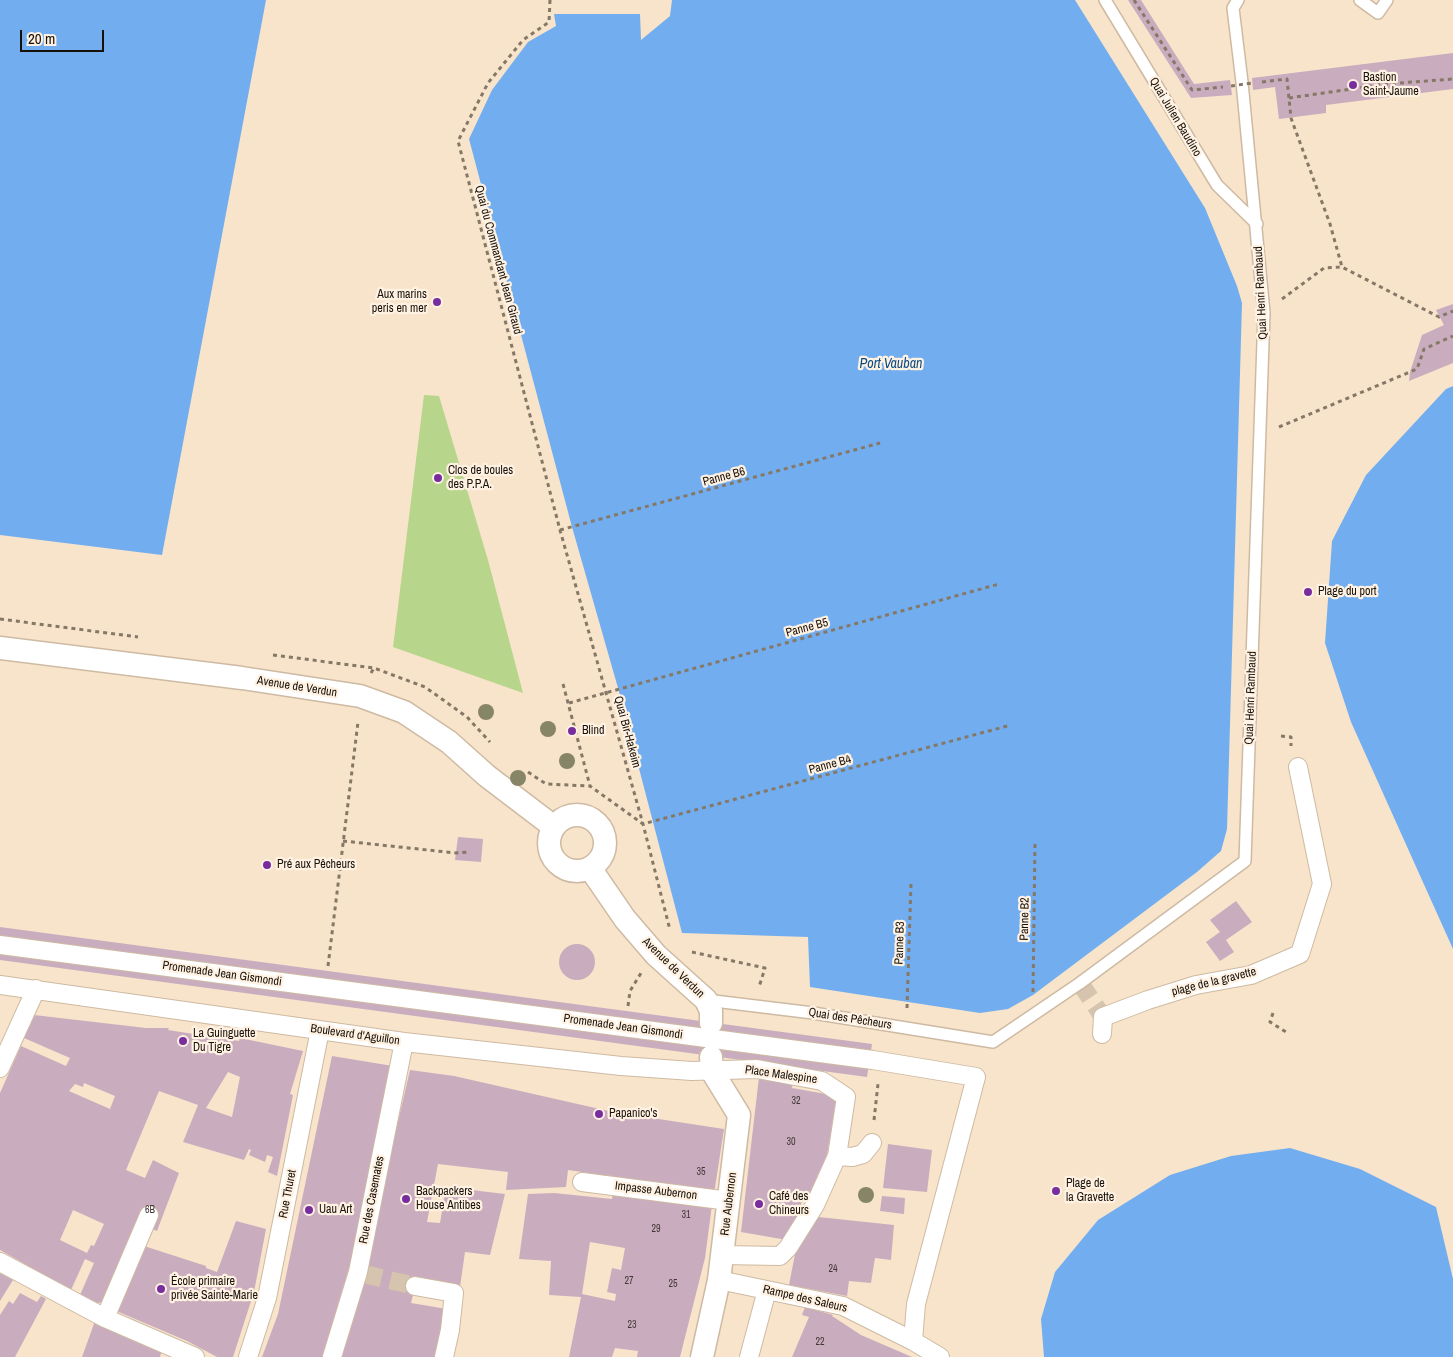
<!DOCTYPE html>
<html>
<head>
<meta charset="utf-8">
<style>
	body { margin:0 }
	#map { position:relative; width:1453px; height:1357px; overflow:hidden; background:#f8e4cb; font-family:"Archivo Narrow",sans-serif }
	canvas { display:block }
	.scale { position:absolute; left:20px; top:30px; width:84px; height:22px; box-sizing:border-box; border:2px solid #181109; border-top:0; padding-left:6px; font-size:15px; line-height:18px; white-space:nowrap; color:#181109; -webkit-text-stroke:4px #fff2e3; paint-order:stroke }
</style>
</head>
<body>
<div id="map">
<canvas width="1453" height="1357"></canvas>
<div class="scale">20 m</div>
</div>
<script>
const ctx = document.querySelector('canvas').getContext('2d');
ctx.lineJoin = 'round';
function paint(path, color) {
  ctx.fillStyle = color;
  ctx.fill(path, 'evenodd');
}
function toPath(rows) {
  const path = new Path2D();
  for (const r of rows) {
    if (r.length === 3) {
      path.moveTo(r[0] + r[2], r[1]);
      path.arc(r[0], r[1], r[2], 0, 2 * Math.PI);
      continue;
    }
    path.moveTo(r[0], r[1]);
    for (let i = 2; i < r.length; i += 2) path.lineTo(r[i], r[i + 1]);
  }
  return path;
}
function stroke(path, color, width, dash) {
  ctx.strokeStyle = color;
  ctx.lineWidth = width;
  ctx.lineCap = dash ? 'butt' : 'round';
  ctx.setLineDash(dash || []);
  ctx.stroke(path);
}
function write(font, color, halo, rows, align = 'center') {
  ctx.font = font + ' "Archivo Narrow",sans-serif';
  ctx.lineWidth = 4.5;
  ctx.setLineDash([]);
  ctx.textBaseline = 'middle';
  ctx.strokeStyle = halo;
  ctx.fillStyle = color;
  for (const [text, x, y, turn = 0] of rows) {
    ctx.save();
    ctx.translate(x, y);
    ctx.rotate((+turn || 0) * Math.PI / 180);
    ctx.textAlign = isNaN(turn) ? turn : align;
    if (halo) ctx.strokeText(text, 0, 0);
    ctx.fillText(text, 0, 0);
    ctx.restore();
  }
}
paint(toPath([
	[424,395,439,396,488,560,523,693,393,647]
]), '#b7d58b');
paint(toPath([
	[0,0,266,0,162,555,0,535],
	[672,0,1075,0,1205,208,1237,286,1242,303,1227,829,1221,851,1197,872,1033,995,1008,1009,980,1013,810,987,808,937,682,933,618,688,572,527,469,139,492,90,528,42,556,26,554,14,640,14,641,40,670,16],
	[1453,386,1453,949,1351,722,1325,643,1332,541,1366,475,1446,389],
	[1290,1148,1360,1169,1436,1207,1453,1279,1453,1357,1044,1357,1041,1319,1055,1272,1098,1220,1170,1175,1231,1156]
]), '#72aeef');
paint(toPath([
	[1128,0,1141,0,1194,84,1230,80,1232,95,1191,98],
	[1453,53,1453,89,1326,105,1326,113,1279,119,1275,87,1253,90,1252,78],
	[1453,304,1453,363,1409,381,1410,372,1422,335,1444,325,1436,310],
	[458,837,483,839,481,862,455,860],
	[1236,901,1252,922,1226,940,1234,952,1220,961,1206,942,1220,932,1210,920],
	[0,927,872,1044,867,1077,0,960],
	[577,962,18],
	[34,1015,146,1028,169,1028,168,1030,239,1041,240,1038,303,1051,290,1094,293,1095,277,1176,268,1172,273,1157,267,1155,265,1162,249,1155,251,1150,249,1149,244,1160,183,1142,198,1105,159,1091,126,1170,145,1178,153,1160,179,1173,157,1231,148,1227,108,1302,96,1303,80,1295,94,1263,85,1259,71,1290,0,1250,0,1093,21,1046,66,1066,70,1058,24,1038],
	[228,1072,240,1077,232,1117,206,1108],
	[84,1083,115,1096,110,1109,69,1091,75,1084,83,1087],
	[73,1210,104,1224,94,1246,91,1245,87,1253,60,1240],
	[332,1056,393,1066,352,1258,322,1357,262,1357,278,1314],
	[410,1070,454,1076,613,1112,724,1129,714,1194,665,1184,568,1170,566,1187,506,1190,508,1172,438,1164,427,1222,440,1223,446,1187,505,1194,490,1255,465,1252,460,1287,416,1283,411,1303,447,1309,438,1357,340,1357,373,1245,387,1169],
	[759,1077,793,1082,792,1088,837,1096,827,1155,808,1197,804,1196,807,1197,806,1202,802,1201,794,1229,787,1240,741,1232],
	[888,1144,932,1150,927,1192,883,1188],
	[613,1192,712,1205,705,1258,680,1357,637,1357,638,1351,615,1348,612,1357,569,1357,581,1297,549,1295,551,1261,519,1259,528,1194,554,1193,612,1199],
	[590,1242,625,1248,621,1270,612,1268,607,1292,616,1294,615,1301,582,1294],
	[882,1196,905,1198,904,1214,880,1211],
	[809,1216,894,1225,891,1260,875,1258,871,1283,849,1281,847,1296,789,1285,796,1249],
	[236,1221,266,1229,254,1292,233,1357,217,1357,187,1341,114,1310,141,1245,206,1266,206,1268,217,1272],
	[0,1273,13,1280,0,1301],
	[20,1293,37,1302,41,1296,46,1299,15,1357,0,1357,0,1315,9,1301,13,1304],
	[805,1307,833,1315,832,1316,861,1335,912,1357,792,1357,809,1317,802,1315],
	[95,1321,162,1350,160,1357,82,1357]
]), '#c9adbf');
stroke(toPath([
	[1080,983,1103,1017],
	[364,1274,415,1286]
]), '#d6c4ae', 18, [18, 9]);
const service = toPath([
	[1105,0,1217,185,1257,224],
	[1360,0,1378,13,1387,0],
	[706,1000,813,1013,993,1042,1080,983,1245,861,1264,313,1242,82,1233,8,1238,0]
]);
const pedestrian = toPath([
	[0,945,873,1060,976,1077,916,1304,913,1341],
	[0,985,404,1042,621,1066,692,1071,757,1069,822,1081,846,1097,837,1156,815,1205,788,1248,780,1256,722,1255],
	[1102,1034,1103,1017,1148,1000,1196,985,1251,975,1300,954,1322,884,1298,767],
	[0,1068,36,989],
	[837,1156,852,1157,863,1154,872,1143],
	[582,1182,729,1201],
	[0,1262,105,1318,195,1357],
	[719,1280,843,1306,913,1341,940,1357],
	[415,1286,454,1293,450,1330,444,1357],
	[105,1318,149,1215],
	[248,1357,267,1298,320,1030],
	[332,1357,358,1272,404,1042],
	[749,1357,767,1290]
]);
const minor = toPath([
	[0,648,242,678,360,696,404,712,449,742,487,776,554,827],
	[577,843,28],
	[590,868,625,919,656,955,706,1000,711,1011,711,1023],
	[702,1357,719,1280,739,1115,712,1071,711,1057]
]);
stroke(service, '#cebaa2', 14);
stroke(pedestrian, '#cebaa2', 20);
stroke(minor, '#cebaa2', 25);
stroke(toPath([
	[550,0,549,22,523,40,488,83,458,141,560,530,643,824,670,930],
	[1134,0,1192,90,1223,87],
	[1262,82,1287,79,1291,118,1330,224,1342,267],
	[1289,98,1386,84,1453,79],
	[1282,299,1324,268,1342,267,1439,317,1453,311],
	[1279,427,1417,369,1424,349,1453,336],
	[560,530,880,443],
	[0,619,138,637],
	[273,655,374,668],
	[371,673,374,668,425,687,467,717,490,742],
	[563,684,590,786],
	[569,703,999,584],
	[1281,736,1291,737,1291,746],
	[528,772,546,784,590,786,643,824,1011,725],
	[343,841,456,853,469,852],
	[692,952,765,968,759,987],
	[328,966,358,722],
	[1033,992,1035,843],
	[628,1006,630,991,641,973],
	[907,1008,911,883],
	[1273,1013,1270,1022,1286,1032],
	[874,1120,878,1084]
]), '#857867', 3, [4, 4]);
stroke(service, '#fff', 11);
stroke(pedestrian, '#fff', 18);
stroke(minor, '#fff', 22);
stroke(toPath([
	[1231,86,1252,83]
]), '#857867', 3, [4, 4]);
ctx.fillStyle = '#878567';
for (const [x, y] of [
	[486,712],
	[548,729],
	[567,761],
	[518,778],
	[866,1195]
]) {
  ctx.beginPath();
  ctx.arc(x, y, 8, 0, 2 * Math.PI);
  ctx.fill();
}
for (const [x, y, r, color] of [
	[1353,85,5,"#782d9f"],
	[437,302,5,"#782d9f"],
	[438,478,5,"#782d9f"],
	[1308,592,5,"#782d9f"],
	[572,731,5,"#782d9f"],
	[267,865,5,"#782d9f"],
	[183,1041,5,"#782d9f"],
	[599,1114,5,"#782d9f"],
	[1056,1191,5,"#782d9f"],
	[406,1199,5,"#782d9f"],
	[759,1204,5,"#782d9f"],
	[309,1210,5,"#782d9f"],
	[161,1289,5,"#782d9f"]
]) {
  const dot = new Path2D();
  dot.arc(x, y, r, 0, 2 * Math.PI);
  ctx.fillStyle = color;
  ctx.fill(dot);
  stroke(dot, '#fff2e3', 2);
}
write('10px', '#443836', null, [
	["32",796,1101],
	["30",791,1142],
	["35",701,1172],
	["6B",150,1210],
	["31",686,1215],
	["29",656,1229],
	["24",833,1269],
	["27",629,1281],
	["25",673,1284],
	["23",632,1325],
	["22",820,1342]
]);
write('12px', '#181109', '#fff2e3', [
	["Bastion",1363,78],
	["Saint-Jaume",1363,92],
	["Aux marins",427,295,"right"],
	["peris en mer",427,309,"right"],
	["Clos de boules",448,471],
	["des P.P.A.",448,485],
	["Plage du port",1318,592],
	["Blind",582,731],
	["Pré aux Pêcheurs",277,865],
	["La Guinguette",193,1034],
	["Du Tigre",193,1048],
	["Papanico's",609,1114],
	["Plage de",1066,1184],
	["la Gravette",1066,1198],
	["Backpackers",416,1192],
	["House Antibes",416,1206],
	["Café des",769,1197],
	["Chineurs",769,1211],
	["Uau Art",319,1210],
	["École primaire",171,1282],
	["privée Sainte-Marie",171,1296]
], 'left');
write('12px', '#181109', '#fff2e3', [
	["Quai Julien Baudino",1175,117,59],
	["Quai du Commandant Jean Giraud",498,260,75],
	["Quai Henri Rambaud",1261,293,-93],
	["Panne B6",724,477,-15],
	["Panne B5",807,628,-15],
	["Avenue de Verdun",297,687,9],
	["Quai Henri Rambaud",1251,698,-88],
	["Quai Bir-Hakeim",627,732,75],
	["Panne B4",830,765,-15],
	["Panne B2",1025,919,-89],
	["Panne B3",900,943,-88],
	["Avenue de Verdun",673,968,44],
	["Promenade Jean Gismondi",222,974,8],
	["plage de la gravette",1214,982,-14],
	["Quai des Pêcheurs",850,1019,9],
	["Promenade Jean Gismondi",623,1027,8],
	["Boulevard d'Aguillon",355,1035,8],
	["Place Malespine",781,1075,8],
	["Impasse Aubernon",656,1191,7],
	["Rue Thuret",288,1194,-79],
	["Rue des Casemates",372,1200,-79],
	["Rue Aubernon",729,1204,-83],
	["Rampe des Saleurs",805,1299,13]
]);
write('italic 14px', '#0a4b85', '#fff2e3', [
	["Port Vauban",891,364]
]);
</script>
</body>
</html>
